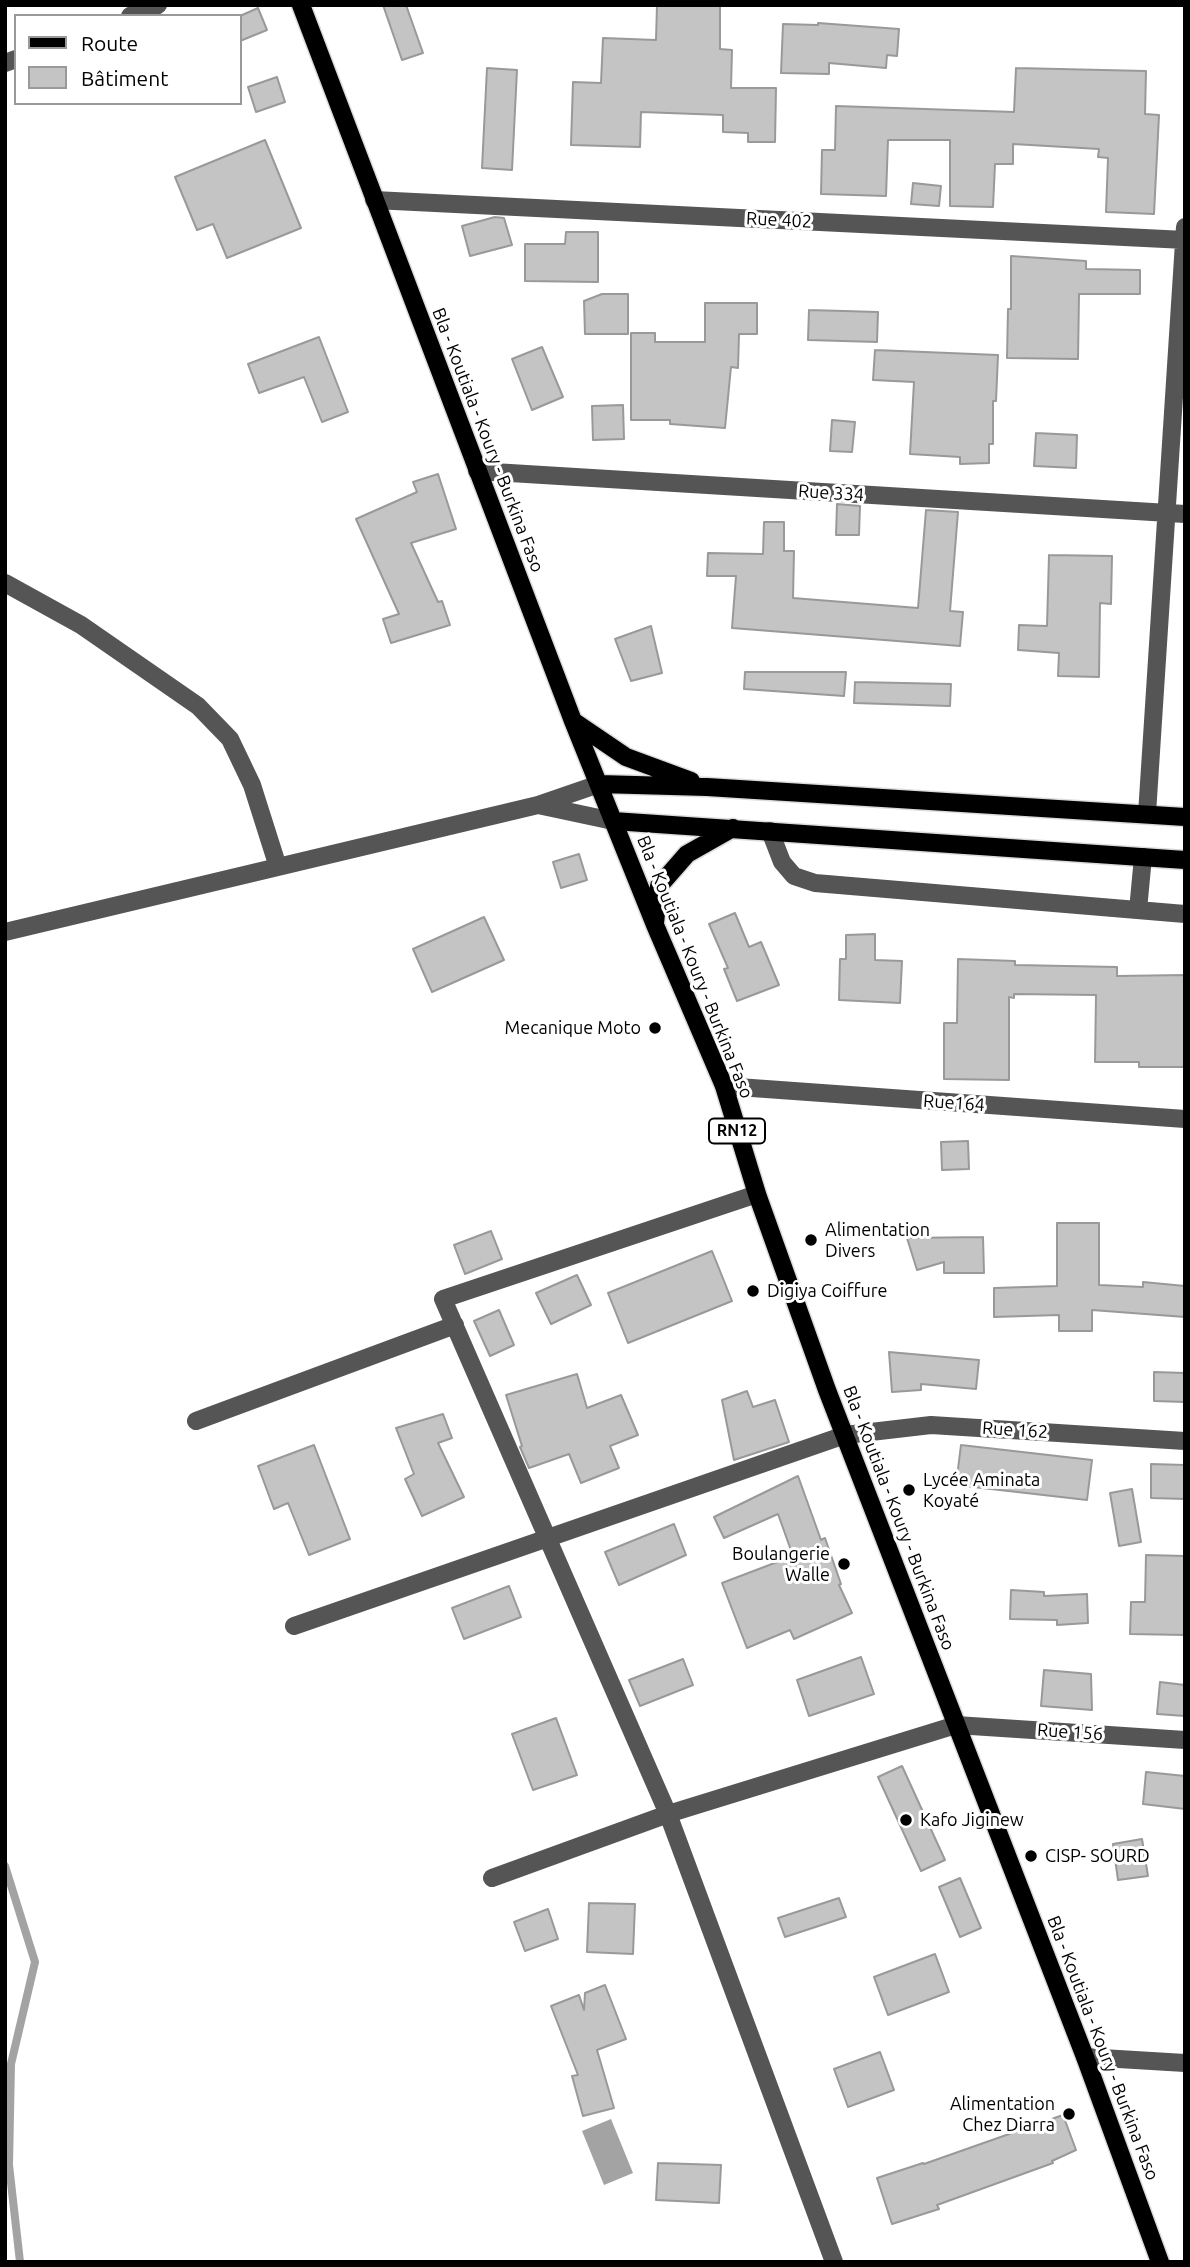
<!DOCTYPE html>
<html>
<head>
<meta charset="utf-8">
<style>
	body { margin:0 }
	#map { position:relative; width:1190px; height:2267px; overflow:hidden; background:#fff; font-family:Ubuntu,sans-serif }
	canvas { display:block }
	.frame { position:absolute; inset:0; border:7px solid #000; pointer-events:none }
	.legend { position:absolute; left:14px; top:14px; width:228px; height:91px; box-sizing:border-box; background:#fff; border:2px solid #999; margin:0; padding:9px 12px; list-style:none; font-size:21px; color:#000 }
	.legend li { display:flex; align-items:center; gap:14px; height:35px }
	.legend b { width:35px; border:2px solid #999 }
</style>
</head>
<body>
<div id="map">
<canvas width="1190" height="2267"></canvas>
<div class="frame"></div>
<ul class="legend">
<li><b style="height:9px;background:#000"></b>Route</li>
<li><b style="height:19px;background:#c4c4c4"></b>Bâtiment</li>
</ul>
</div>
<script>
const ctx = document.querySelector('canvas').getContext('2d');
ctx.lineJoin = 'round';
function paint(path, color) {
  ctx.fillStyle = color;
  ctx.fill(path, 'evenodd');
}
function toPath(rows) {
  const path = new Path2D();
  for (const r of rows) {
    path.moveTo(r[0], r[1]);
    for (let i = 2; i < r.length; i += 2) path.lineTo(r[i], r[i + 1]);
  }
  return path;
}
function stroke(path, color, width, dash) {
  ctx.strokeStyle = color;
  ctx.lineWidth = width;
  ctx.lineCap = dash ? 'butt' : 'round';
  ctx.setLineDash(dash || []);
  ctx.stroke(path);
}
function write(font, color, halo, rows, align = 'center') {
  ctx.font = font + ' Ubuntu,sans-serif';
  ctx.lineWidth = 6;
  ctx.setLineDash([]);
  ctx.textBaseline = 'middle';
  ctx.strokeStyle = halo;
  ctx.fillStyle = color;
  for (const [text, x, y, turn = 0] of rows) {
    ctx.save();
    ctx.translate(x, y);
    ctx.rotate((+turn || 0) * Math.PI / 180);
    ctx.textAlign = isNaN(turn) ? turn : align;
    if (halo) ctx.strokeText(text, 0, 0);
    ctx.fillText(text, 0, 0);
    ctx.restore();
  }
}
paint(toPath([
	[611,2119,633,2173,604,2185,582,2131]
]), '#a3a3a3');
stroke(toPath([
	[5,1866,35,1962,11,2064,9,2165,20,2262]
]), '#a3a3a3', 8);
const building = toPath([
	[383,5,406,5,423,53,402,60,383,5],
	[657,5,720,5,720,49,732,50,731,88,776,88,775,142,748,142,748,133,723,132,723,115,641,112,640,147,571,145,573,82,601,83,603,38,656,40,657,5],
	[258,8,267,30,240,41,240,16,258,8],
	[818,23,899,29,897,56,887,55,886,68,829,63,829,74,781,73,783,24,818,25,818,23],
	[487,68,517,70,512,170,482,168,487,68],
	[1016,68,1146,71,1145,114,1159,115,1154,214,1106,212,1108,158,1098,157,1099,149,1013,144,1013,164,995,164,993,207,950,206,950,140,888,140,886,196,821,194,822,150,835,150,836,106,1014,112,1016,68],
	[277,77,285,102,256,112,248,87,277,77],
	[265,140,301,228,227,258,213,224,197,230,175,177,265,140],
	[913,183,941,186,939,206,911,204,913,183],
	[495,217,504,218,512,245,470,256,462,226,495,217],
	[566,232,598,232,598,282,525,281,525,244,565,244,566,232],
	[1011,256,1086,261,1086,269,1140,270,1140,294,1079,294,1078,359,1007,358,1008,309,1011,309,1011,256],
	[602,294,628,294,628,334,585,334,584,301,602,294],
	[705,303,757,303,757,334,739,334,738,368,731,367,725,428,670,424,670,420,631,420,631,333,655,333,655,342,705,342,705,303],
	[809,310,878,312,877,342,808,340,809,310],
	[319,337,348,412,322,422,304,377,259,393,248,364,319,337],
	[542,347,563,397,532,410,512,359,542,347],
	[875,350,998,355,996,401,993,401,993,444,989,444,989,463,960,464,960,457,910,454,914,382,873,380,875,350],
	[623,405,624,439,593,440,592,406,623,405],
	[832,420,855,422,852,452,830,451,832,420],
	[1036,433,1077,435,1076,468,1034,466,1036,433],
	[438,474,456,529,411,543,438,602,442,601,450,625,391,643,383,619,399,614,356,519,417,492,413,482,438,474],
	[837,504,860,506,859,535,836,535,837,504],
	[926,510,958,512,950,611,963,612,960,646,732,628,736,576,707,576,708,553,763,554,764,522,784,522,784,551,794,551,793,598,918,608,926,510],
	[1049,555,1112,556,1111,604,1100,603,1099,677,1058,676,1059,653,1018,650,1019,625,1047,626,1049,555],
	[651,626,662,673,631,681,615,639,651,626],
	[745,672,846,672,844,696,744,689,745,672],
	[855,682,951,684,950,706,854,703,855,682],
	[579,854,587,880,561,888,553,862,579,854],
	[735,913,749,947,761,942,779,985,737,1001,724,969,728,968,709,924,735,913],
	[484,917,504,960,432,992,413,949,484,917],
	[875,934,875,960,902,961,900,1003,839,1000,840,959,846,959,846,935,875,934],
	[958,959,1015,961,1015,965,1117,967,1117,976,1185,975,1185,1067,1139,1067,1139,1062,1095,1062,1096,995,1014,994,1014,998,1009,997,1009,1080,944,1079,944,1023,957,1023,958,959],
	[968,1141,969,1169,942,1170,941,1142,968,1141],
	[1057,1223,1099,1223,1099,1285,1143,1287,1143,1282,1185,1286,1185,1317,1092,1310,1092,1331,1059,1331,1059,1315,994,1317,994,1288,1057,1286,1057,1223],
	[491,1231,502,1259,465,1274,454,1245,491,1231],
	[983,1237,984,1273,944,1273,944,1262,917,1270,907,1238,983,1237],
	[712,1251,732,1301,628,1343,608,1293,712,1251],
	[577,1275,591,1305,551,1324,536,1293,577,1275],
	[499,1310,514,1345,490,1356,474,1321,499,1310],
	[889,1352,979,1360,976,1389,921,1384,921,1390,892,1392,889,1352],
	[1154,1372,1185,1373,1185,1402,1154,1401,1154,1372],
	[577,1374,587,1408,621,1395,638,1435,610,1446,619,1468,581,1483,569,1454,529,1468,520,1447,522,1446,506,1395,577,1374],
	[747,1391,753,1407,775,1400,789,1442,734,1460,722,1400,747,1391],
	[443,1414,452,1438,438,1443,464,1497,422,1516,405,1479,414,1474,396,1428,443,1414],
	[314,1445,350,1539,309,1555,288,1503,274,1509,258,1466,314,1445],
	[961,1445,1092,1460,1087,1500,956,1485,961,1445],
	[1151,1464,1185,1465,1185,1499,1151,1498,1151,1464],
	[798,1476,821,1540,825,1538,841,1584,839,1585,852,1613,794,1639,790,1630,747,1648,722,1583,793,1556,778,1514,724,1538,714,1517,798,1476],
	[1132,1489,1141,1542,1119,1546,1110,1493,1132,1489],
	[674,1524,686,1555,619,1585,605,1552,674,1524],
	[1146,1555,1185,1556,1185,1635,1130,1634,1131,1602,1145,1602,1146,1555],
	[509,1586,521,1617,464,1639,452,1608,509,1586],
	[1011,1590,1044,1592,1044,1596,1087,1594,1088,1623,1057,1625,1057,1620,1010,1619,1011,1590],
	[861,1657,874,1694,809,1716,797,1680,861,1657],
	[683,1659,693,1685,640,1706,629,1680,683,1659],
	[1044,1670,1091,1674,1092,1710,1041,1706,1044,1670],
	[1160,1682,1185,1685,1185,1716,1157,1714,1160,1682],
	[556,1718,577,1775,533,1790,512,1734,556,1718],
	[902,1766,945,1860,921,1871,878,1777,902,1766],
	[1146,1772,1185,1776,1185,1809,1143,1804,1146,1772],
	[1142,1839,1148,1876,1118,1880,1113,1844,1142,1839],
	[960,1878,981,1928,960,1937,939,1887,960,1878],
	[839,1898,846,1917,785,1937,778,1918,839,1898],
	[589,1903,635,1904,633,1954,587,1952,589,1903],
	[548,1909,558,1939,525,1951,514,1922,548,1909],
	[935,1954,949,1992,888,2015,874,1977,935,1954],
	[605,1985,626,2039,597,2050,614,2108,583,2116,572,2076,578,2075,551,2006,579,1995,584,2010,585,1993,605,1985],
	[880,2052,894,2090,848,2107,834,2069,880,2052],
	[1063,2115,1076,2150,1052,2161,1053,2163,937,2205,939,2209,892,2224,877,2178,923,2163,924,2164,1063,2115],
	[658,2163,721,2165,719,2203,656,2200,658,2163]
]);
paint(building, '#c4c4c4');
stroke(building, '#999', 2);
const major = toPath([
	[301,5,573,721,655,925,724,1086,757,1194,827,1390,1085,2057,1160,2262],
	[573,721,626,757,691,781],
	[599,784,707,787,1185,817],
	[613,821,1185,860],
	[655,923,659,886,687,854,733,828]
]);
stroke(major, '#dbdbdb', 21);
stroke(toPath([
	[130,16,158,5],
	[5,63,16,59],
	[374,200,1185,240],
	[477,471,1185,514],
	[5,583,81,625,198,706,230,739,252,785,278,867],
	[538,805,613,821],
	[1147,814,1185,227],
	[770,831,782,862,794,876,815,883,1185,914],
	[1138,910,1143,857],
	[5,932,538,805,599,784],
	[724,1086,1185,1119],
	[757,1194,443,1299,668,1814,834,2262],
	[196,1421,455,1325],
	[294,1626,845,1435,931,1425,1185,1441],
	[492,1878,668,1814,956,1725,1185,1740],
	[1085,2057,1185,2063]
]), '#555', 18);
stroke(major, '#000', 18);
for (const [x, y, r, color] of [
	[655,1028,7,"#000"],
	[811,1240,7,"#000"],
	[753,1291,7,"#000"],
	[909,1490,7,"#000"],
	[844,1564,7,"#000"],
	[906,1820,7,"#000"],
	[1031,1856,7,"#000"],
	[1069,2114,7,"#000"]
]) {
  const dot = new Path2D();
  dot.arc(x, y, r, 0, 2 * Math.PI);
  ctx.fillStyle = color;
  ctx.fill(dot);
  stroke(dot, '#fff', 2.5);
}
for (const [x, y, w] of [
	[737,1131,56]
]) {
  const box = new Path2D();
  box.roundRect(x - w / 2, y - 12.5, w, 25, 5);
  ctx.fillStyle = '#fff';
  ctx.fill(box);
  stroke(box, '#000', 2);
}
write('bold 16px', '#000', null, [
	["RN12",737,1131]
]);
write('18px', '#000', '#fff', [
	["Rue 402",779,220,3],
	["Bla - Koutiala - Koury - Burkina Faso",488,440,69],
	["Rue 334",831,493,4],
	["Bla - Koutiala - Koury - Burkina Faso",695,967,68],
	["Rue164",954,1103,4],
	["Rue 162",1015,1430,4],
	["Bla - Koutiala - Koury - Burkina Faso",899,1518,69],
	["Rue 156",1070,1732,4],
	["Bla - Koutiala - Koury - Burkina Faso",1103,2048,69]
]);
write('18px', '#000', '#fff', [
	["Mecanique Moto",641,1028,"right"],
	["Alimentation",825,1230],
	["Divers",825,1251],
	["Digiya Coiffure",767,1291],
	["Lycée Aminata",923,1480],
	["Koyaté",923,1501],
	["Boulangerie",830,1554,"right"],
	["Walle",830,1575,"right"],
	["Kafo Jiginew",920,1820],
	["CISP- SOURD",1045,1856],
	["Alimentation",1055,2104,"right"],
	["Chez Diarra",1055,2125,"right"]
], 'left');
</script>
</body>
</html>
